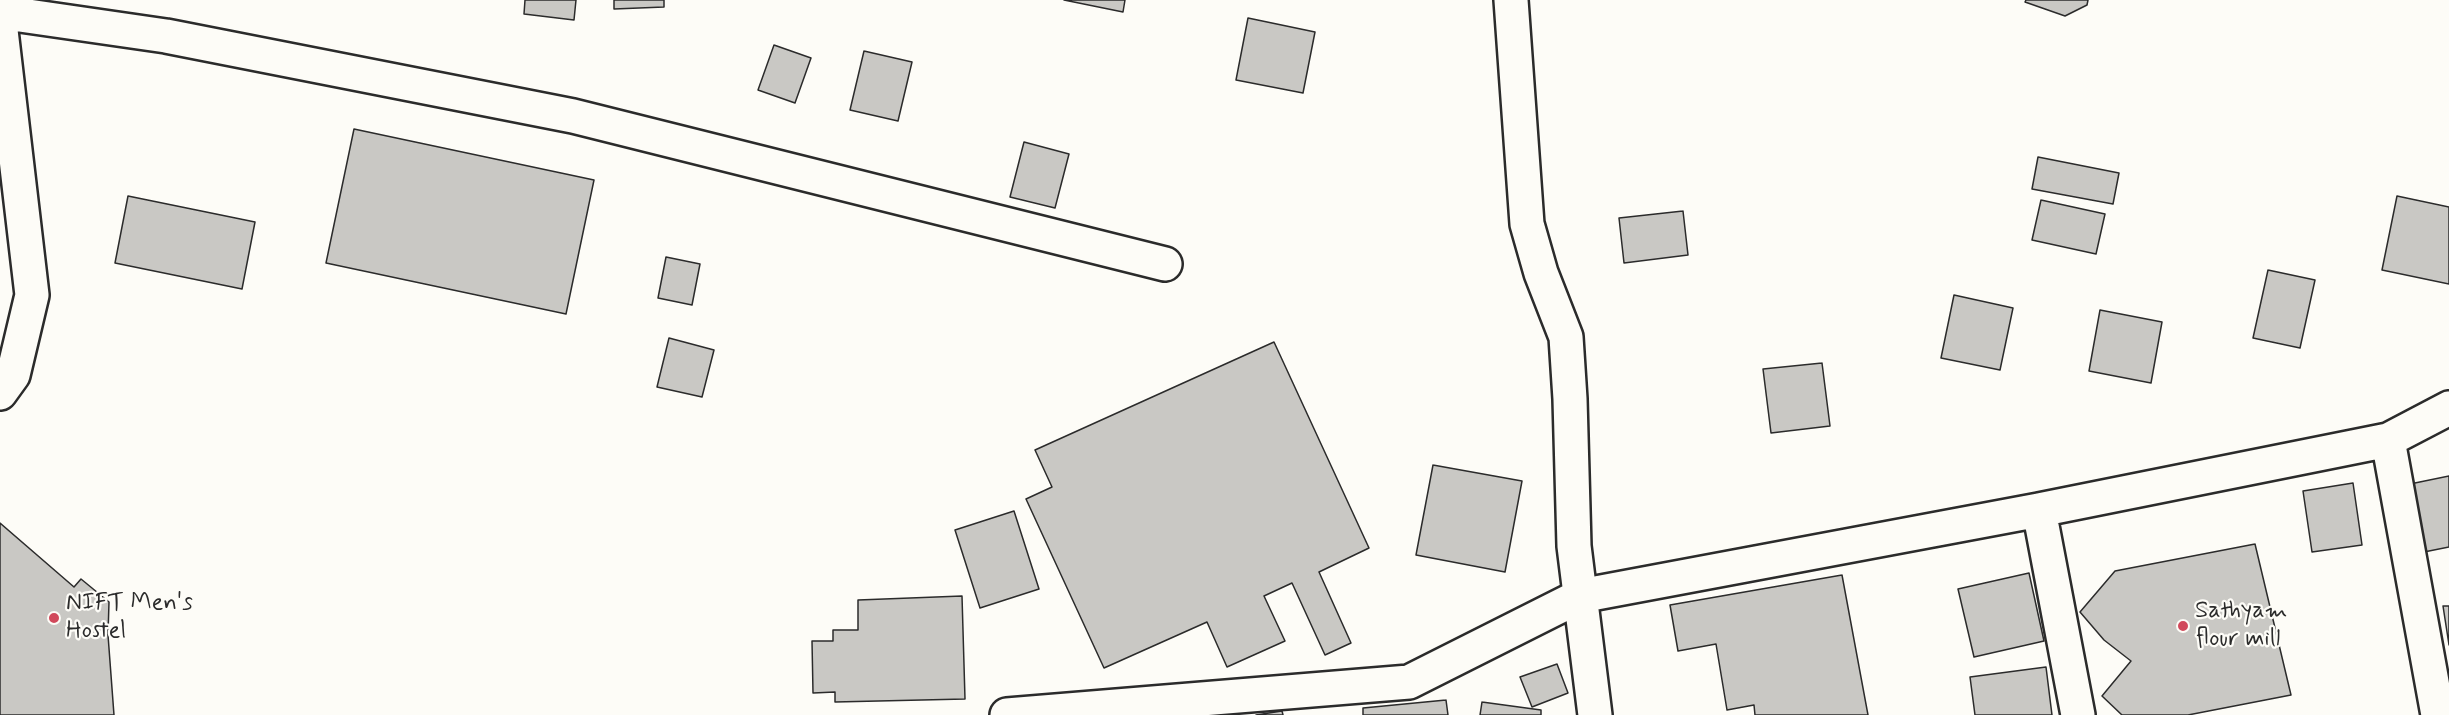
<!DOCTYPE html>
<html>
<head>
<meta charset="utf-8">
<style>
	body { margin:0 }
	canvas { display:block; background:#fdfcf7 }
</style>
</head>
<body>
<canvas width="2449" height="715"></canvas>
<script>
const ctx = document.querySelector('canvas').getContext('2d');
ctx.lineJoin = 'round';
function paint(path, color) {
  ctx.fillStyle = color;
  ctx.fill(path, 'evenodd');
}
function toPath(rows) {
  const path = new Path2D();
  for (const r of rows) {
    path.moveTo(r[0], r[1]);
    for (let i = 2; i < r.length; i += 2) path.lineTo(r[i], r[i + 1]);
  }
  return path;
}
function stroke(path, color, width, dash) {
  ctx.strokeStyle = color;
  ctx.lineWidth = width;
  ctx.lineCap = dash ? 'butt' : 'round';
  ctx.setLineDash(dash || []);
  ctx.stroke(path);
}
function write(font, color, halo, rows, align = 'center') {
  ctx.font = font + ' Mynerve,sans-serif';
  ctx.lineWidth = 4.5;
  ctx.setLineDash([]);
  ctx.textBaseline = 'middle';
  ctx.strokeStyle = halo;
  ctx.fillStyle = color;
  for (const [text, x, y, turn = 0] of rows) {
    ctx.save();
    ctx.translate(x, y);
    ctx.rotate((+turn || 0) * Math.PI / 180);
    ctx.textAlign = isNaN(turn) ? turn : align;
    if (halo) ctx.strokeText(text, 0, 0);
    ctx.fillText(text, 0, 0);
    ctx.restore();
  }
}
const building = toPath([
	[525,0,576,0,574,20,524,14,525,0],
	[614,0,664,0,664,7,614,9,614,0],
	[1064,0,1125,0,1123,12,1064,0],
	[2026,0,2088,0,2087,5,2065,16,2025,2,2026,0],
	[1248,18,1315,32,1303,93,1236,80,1248,18],
	[774,45,811,58,795,103,758,90,774,45],
	[864,51,912,62,898,121,850,110,864,51],
	[354,129,594,180,566,314,326,263,354,129],
	[1024,142,1069,154,1055,208,1010,197,1024,142],
	[2038,157,2119,173,2113,204,2032,189,2038,157],
	[128,196,255,222,242,289,115,263,128,196],
	[2397,196,2449,207,2449,284,2382,270,2397,196],
	[2041,200,2105,214,2096,254,2032,240,2041,200],
	[1683,211,1688,255,1624,263,1619,218,1683,211],
	[666,257,700,264,692,305,658,298,666,257],
	[2268,270,2315,280,2300,348,2253,338,2268,270],
	[1954,295,2013,308,2000,370,1941,358,1954,295],
	[2100,310,2162,322,2151,383,2089,371,2100,310],
	[669,338,714,350,702,397,657,387,669,338],
	[1274,342,1369,548,1319,572,1351,643,1325,655,1292,583,1264,596,1285,641,1227,667,1207,622,1104,668,1026,499,1052,487,1035,450,1274,342],
	[1822,363,1830,426,1771,433,1763,369,1822,363],
	[1433,465,1522,481,1505,572,1416,555,1433,465],
	[2449,476,2449,547,2424,552,2410,484,2449,476],
	[2353,483,2362,545,2312,552,2303,491,2353,483],
	[1014,511,1039,589,980,608,955,530,1014,511],
	[0,523,74,587,81,579,109,602,108,635,114,715,0,715,0,523],
	[2255,544,2291,695,2188,715,2122,715,2102,696,2131,661,2104,640,2080,612,2115,571,2255,544],
	[2029,573,2044,641,1974,657,1958,589,2029,573],
	[1842,575,1868,715,1755,715,1754,705,1727,710,1716,644,1678,651,1670,605,1842,575],
	[962,596,965,699,835,702,835,692,813,693,812,641,833,641,833,630,858,630,858,600,962,596],
	[2443,606,2449,606,2449,645,2443,606],
	[1557,664,1568,693,1532,707,1520,677,1557,664],
	[2046,667,2052,715,1975,715,1970,677,2046,667],
	[1446,700,1448,715,1363,715,1363,708,1446,700],
	[1482,702,1541,710,1541,715,1480,715,1482,702],
	[1282,711,1283,715,1256,715,1282,711]
]);
paint(building, '#c9c8c4');
stroke(building, '#2b2b2b', 1.5);
const minor = toPath([
	[1511,0,1527,224,1541,273,1566,337,1570,399,1574,546,1595,715],
	[0,12,166,36,573,116,1165,264],
	[0,22,32,295,13,375,0,393],
	[2388,440,2438,715],
	[2039,510,2388,440,2449,408],
	[1007,715,1409,682,1580,596,2039,510,2078,715]
]);
stroke(minor, '#2b2b2b', 38);
stroke(minor, '#fdfcf7', 33);
for (const [x, y, r, color] of [
	[54,618,6,"#d1495b"],
	[2183,626,6,"#d1495b"]
]) {
  const dot = new Path2D();
  dot.arc(x, y, r, 0, 2 * Math.PI);
  ctx.fillStyle = color;
  ctx.fill(dot);
  stroke(dot, '#fdfcf7', 2);
}
write('24px', '#2b2b2b', '#fdfcf7', [
	["NIFT Men's",66,604],
	["Hostel",66,632],
	["Sathyam",2195,612],
	["flour mill",2195,640]
], 'left');
</script>
</body>
</html>
